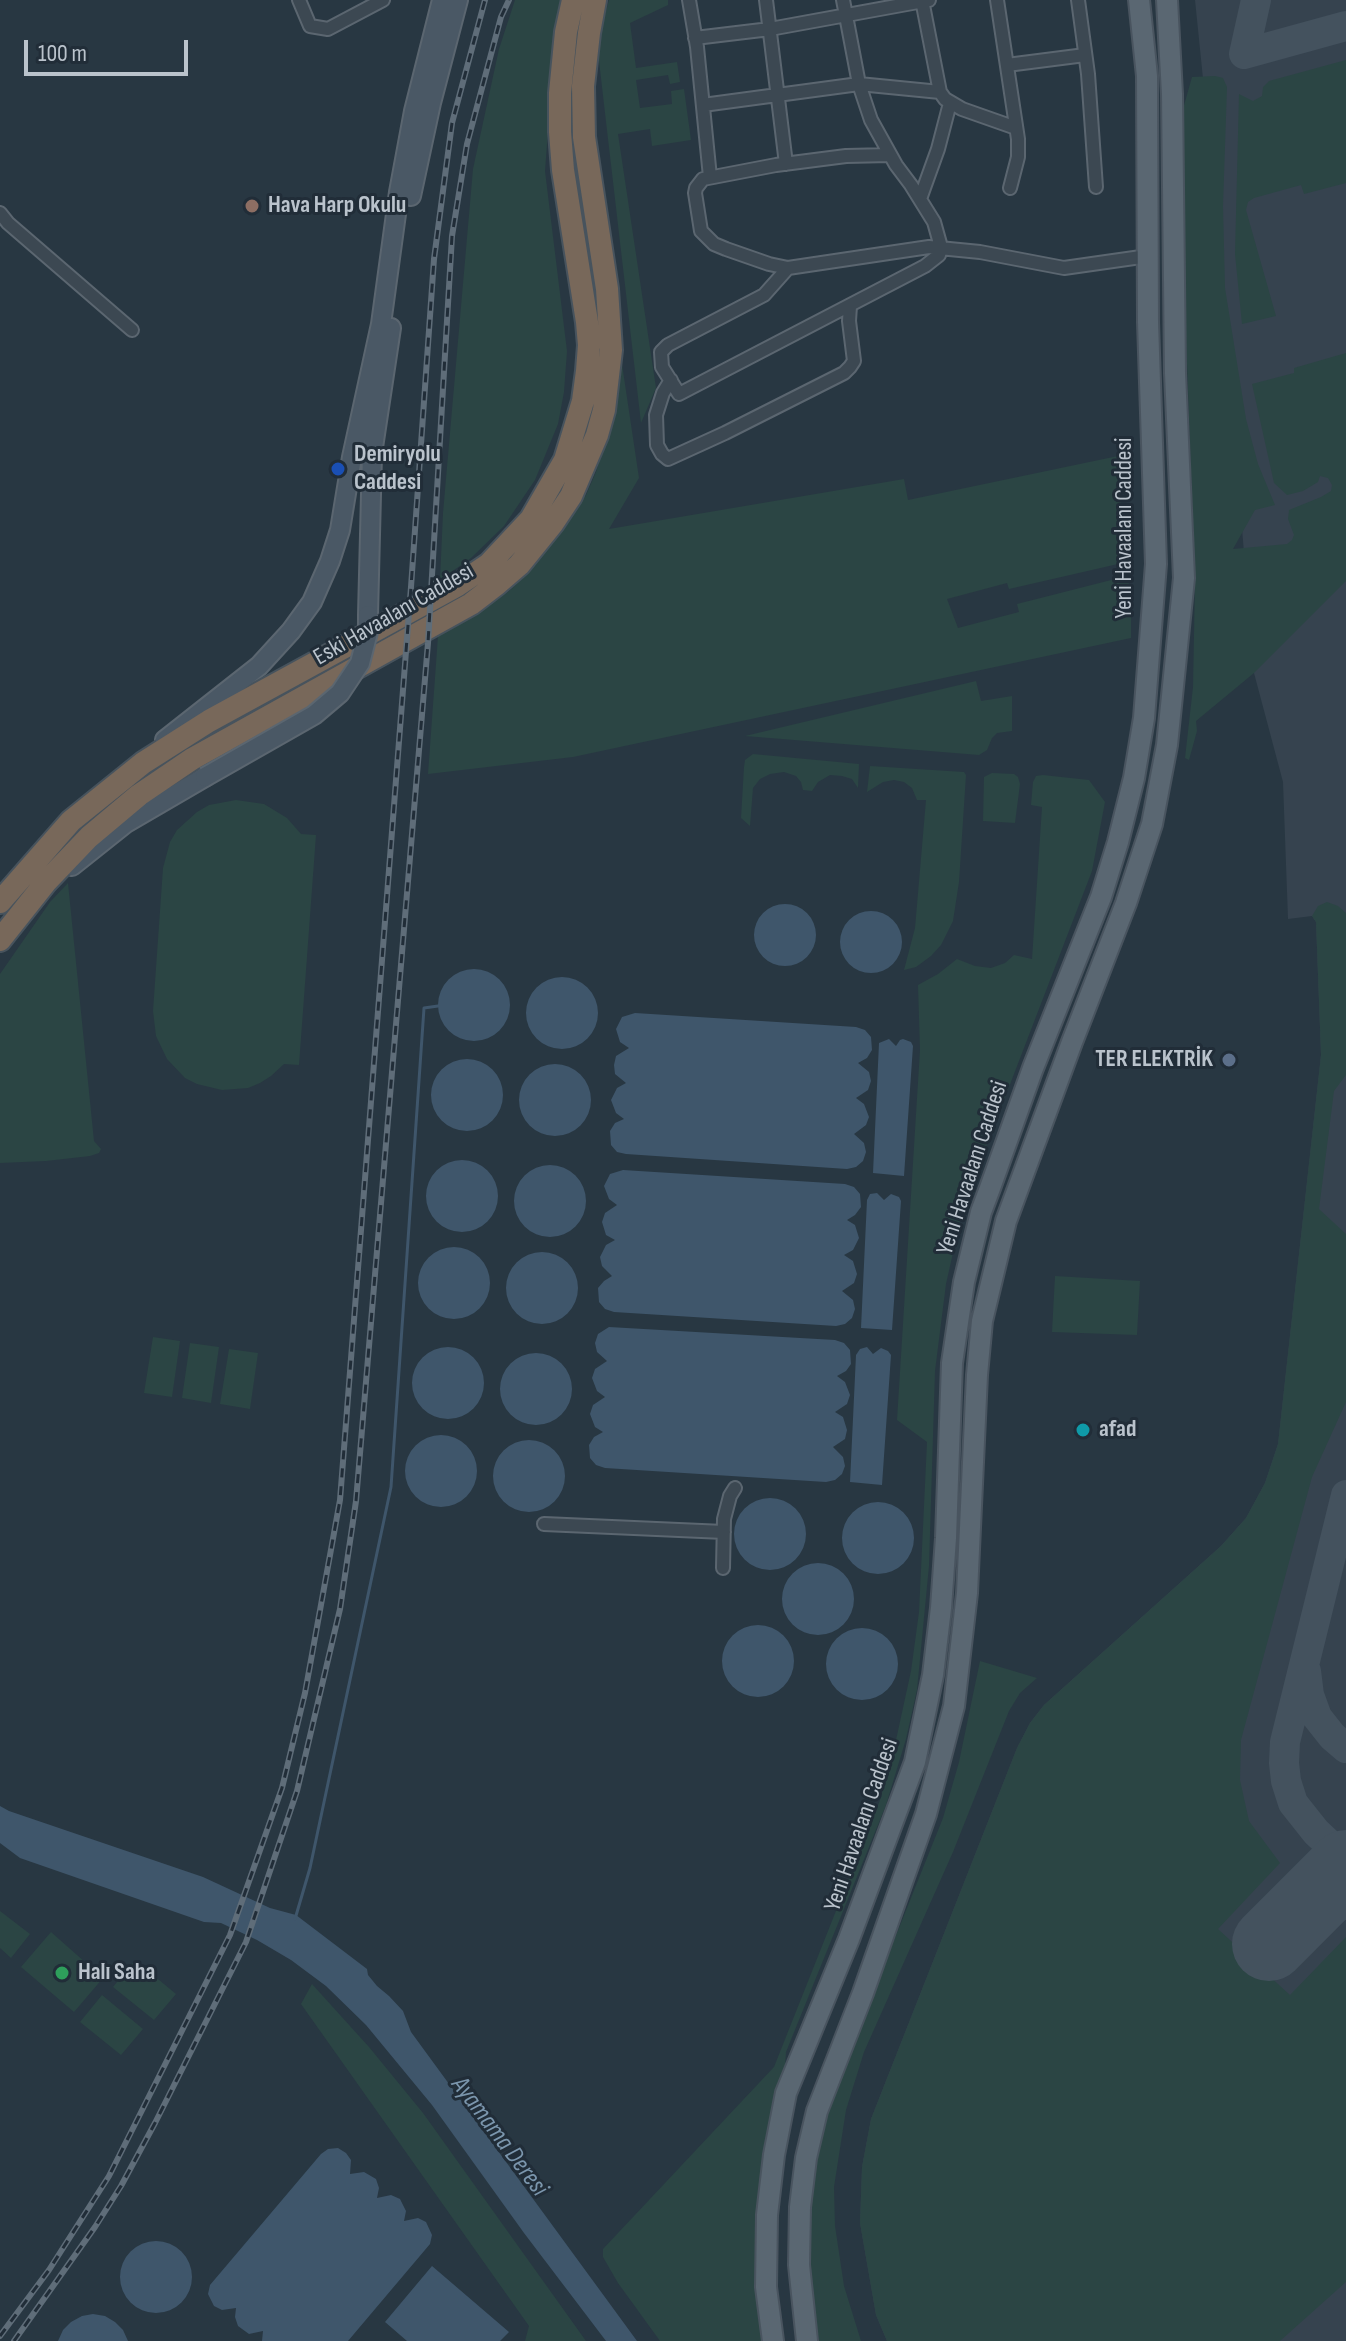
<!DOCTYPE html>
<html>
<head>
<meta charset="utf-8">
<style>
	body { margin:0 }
	#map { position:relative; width:1346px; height:2341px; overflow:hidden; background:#283742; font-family:"Sofia Sans Condensed",sans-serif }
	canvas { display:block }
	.scale { position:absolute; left:24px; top:40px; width:164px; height:36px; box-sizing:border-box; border:4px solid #bac3cc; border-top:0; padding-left:10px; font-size:24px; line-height:28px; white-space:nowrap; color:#bac3cc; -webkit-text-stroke:6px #212d38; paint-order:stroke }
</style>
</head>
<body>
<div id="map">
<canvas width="1346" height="2341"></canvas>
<div class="scale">100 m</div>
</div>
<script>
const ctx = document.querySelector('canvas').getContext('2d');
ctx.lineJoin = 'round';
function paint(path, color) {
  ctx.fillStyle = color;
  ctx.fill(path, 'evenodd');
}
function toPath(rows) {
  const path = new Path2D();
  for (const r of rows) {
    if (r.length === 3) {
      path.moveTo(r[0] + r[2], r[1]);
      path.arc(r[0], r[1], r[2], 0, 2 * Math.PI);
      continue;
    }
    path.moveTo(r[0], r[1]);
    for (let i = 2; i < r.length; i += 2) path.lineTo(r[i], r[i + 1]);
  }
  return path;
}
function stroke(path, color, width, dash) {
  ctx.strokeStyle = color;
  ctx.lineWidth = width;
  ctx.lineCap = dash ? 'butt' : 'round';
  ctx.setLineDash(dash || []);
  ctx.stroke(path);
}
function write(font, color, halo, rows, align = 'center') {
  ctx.font = font + ' "Sofia Sans Condensed",sans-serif';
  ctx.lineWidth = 6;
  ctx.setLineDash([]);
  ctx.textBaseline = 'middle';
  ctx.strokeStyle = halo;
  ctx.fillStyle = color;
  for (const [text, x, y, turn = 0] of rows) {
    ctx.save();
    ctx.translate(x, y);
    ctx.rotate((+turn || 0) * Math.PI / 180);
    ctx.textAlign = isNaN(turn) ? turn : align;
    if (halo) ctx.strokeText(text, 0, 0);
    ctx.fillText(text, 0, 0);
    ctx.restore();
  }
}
paint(toPath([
	[1195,0,1346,0,1346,2341,887,2341,876,2315,860,2223,862,2167,871,2119,1017,1748,1030,1723,1044,1705,1221,1546,1246,1518,1265,1483,1278,1444,1321,1055,1316,922,1312,916,1288,919,1283,782,1254,673,1212,167]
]), '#36434f');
paint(toPath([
	[515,0,562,0,555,38,545,171,567,351,564,392,558,424,535,480,504,526,471,558,440,580,443,513,473,169,499,49],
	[609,0,668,0,668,5,630,23,636,68,677,62,680,82,670,84,668,75,636,80,640,108,672,104,671,91,684,89,691,140,652,146,650,129,618,134,656,388,641,423,597,44],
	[1346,60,1346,183,1304,194,1301,185,1254,198,1248,202,1246,210,1276,316,1242,324,1235,254,1239,94,1253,101,1262,96,1263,87,1269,81],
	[1215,76,1223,78,1227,87,1223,206,1225,288,1246,419,1258,464,1275,505,1255,510,1233,549,1287,544,1292,540,1294,535,1288,519,1289,510,1321,497,1331,491,1332,485,1328,478,1320,476,1318,482,1303,491,1287,495,1274,483,1252,384,1294,373,1294,368,1346,353,1346,581,1254,673,1196,721,1197,731,1189,760,1185,758,1193,687,1195,581,1183,255,1183,109,1192,77],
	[619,344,639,478,609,529,904,479,908,500,1118,456,1125,554,1118,564,1009,589,1007,583,947,599,958,628,1019,612,1017,604,1123,577,1131,586,1131,638,573,757,428,774,438,636,471,618,509,591,530,571,586,495,596,472,608,431],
	[976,681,981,701,1012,696,1012,731,997,733,992,738,987,750,979,755,745,736],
	[753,754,859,764,858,788,852,779,842,776,830,775,818,782,812,791,803,790,801,782,796,776,784,772,770,774,760,779,753,788,750,826,741,818,744,767,745,760],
	[870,766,964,772,966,775,959,882,953,921,941,945,931,956,916,967,904,970,915,928,926,800,917,800,912,788,904,782,894,780,883,782,867,792],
	[992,773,1014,774,1018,777,1020,784,1015,823,983,821,984,777],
	[1043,775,1089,780,1105,802,1092,871,979,1165,961,1217,946,1284,935,1371,929,1566,917,1690,906,1739,886,1805,786,2052,785,2067,772,2112,759,2194,756,2239,766,2341,660,2341,618,2283,603,2257,603,2249,774,2067,880,1800,896,1740,911,1671,919,1612,927,1442,897,1420,920,1050,918,985,938,974,957,959,975,966,991,968,1005,963,1014,955,1032,959,1042,807,1031,805,1033,782,1036,776],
	[236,800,264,804,287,818,301,834,316,835,299,1065,284,1064,271,1076,260,1083,248,1088,222,1090,197,1084,185,1078,167,1059,156,1036,153,1011,163,868,170,842,177,830,197,812,209,805],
	[68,883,94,1141,101,1149,99,1153,90,1156,46,1161,0,1163,0,974,50,902],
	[1327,902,1338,906,1346,913,1346,1075,1334,1091,1319,1209,1346,1234,1346,1402,1312,1477,1241,1740,1240,1780,1249,1821,1280,1863,1218,1929,1290,1995,1346,1937,1346,2282,1280,2341,887,2341,876,2315,860,2223,862,2167,871,2119,1017,1748,1030,1723,1044,1705,1221,1546,1246,1518,1265,1483,1278,1444,1321,1055,1316,922,1312,916,1318,906],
	[1055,1276,1140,1281,1137,1335,1052,1332],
	[153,1337,180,1341,172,1397,144,1393],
	[190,1343,219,1347,211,1403,182,1398],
	[229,1349,258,1353,250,1409,220,1404],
	[980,1661,1037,1678,1020,1693,1009,1711,953,1852,864,2052,846,2110,834,2187,835,2226,844,2286,861,2341,819,2341,807,2257,815,2165,824,2125,834,2090,943,1818,959,1762],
	[0,1911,30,1934,11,1958,0,1948],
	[51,1932,103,1978,74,2012,21,1967],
	[135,1960,176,1994,154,2020,113,1987],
	[312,1984,369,2047,423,2113,586,2341,525,2341,529,2326,301,2004],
	[102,1995,143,2029,121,2055,80,2022]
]), '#2b4544');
paint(toPath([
	[785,935,31],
	[871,942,31],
	[474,1005,36],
	[562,1013,36],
	[635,1013,856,1027,865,1030,871,1037,872,1050,867,1058,858,1063,869,1072,871,1081,868,1090,856,1098,864,1104,869,1117,866,1125,854,1134,864,1143,866,1152,863,1161,856,1167,847,1169,626,1154,617,1152,611,1145,610,1131,615,1123,624,1119,616,1113,611,1100,617,1088,626,1083,615,1074,614,1065,616,1056,629,1048,620,1042,616,1029,622,1017],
	[889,1039,896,1046,900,1040,903,1039,911,1042,913,1046,904,1176,873,1173,879,1043],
	[467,1095,36],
	[555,1100,36],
	[462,1196,36],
	[550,1201,36],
	[623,1170,845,1184,854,1187,860,1194,861,1207,855,1215,847,1220,855,1225,859,1238,853,1250,844,1255,853,1261,857,1274,854,1283,842,1291,853,1300,855,1309,852,1318,845,1324,836,1326,614,1312,605,1309,599,1302,598,1288,604,1281,612,1276,602,1266,600,1257,606,1245,615,1240,606,1235,602,1222,605,1213,617,1205,609,1199,604,1186,610,1174],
	[877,1193,884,1200,891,1194,899,1197,901,1201,892,1330,861,1328,867,1200,870,1194],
	[454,1283,36],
	[542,1288,36],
	[609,1327,835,1340,844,1343,850,1350,851,1364,846,1371,837,1376,845,1382,850,1395,847,1404,835,1412,843,1417,847,1430,845,1439,833,1447,843,1457,845,1466,842,1474,835,1480,826,1482,605,1468,596,1465,590,1458,589,1445,594,1437,603,1432,595,1427,590,1414,593,1405,605,1397,597,1391,592,1378,595,1369,607,1361,597,1352,595,1343,598,1334],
	[448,1383,36],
	[867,1347,873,1354,881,1348,888,1351,891,1355,882,1485,850,1482,856,1355,860,1349],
	[536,1389,36],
	[441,1471,36],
	[529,1476,36],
	[770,1534,36],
	[878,1538,36],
	[818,1599,36],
	[758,1661,36],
	[862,1664,36],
	[0,1806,9,1811,203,1877,270,1908,296,1915,367,1969,368,1975,377,1986,389,1996,403,2011,411,2032,637,2341,606,2341,524,2233,432,2105,366,2025,326,1986,291,1960,257,1940,221,1923,204,1922,20,1858,0,1843],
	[338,2148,346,2153,351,2160,350,2174,364,2172,376,2179,379,2188,377,2198,391,2195,400,2199,406,2211,404,2221,418,2218,426,2222,432,2235,430,2244,348,2341,262,2341,263,2331,249,2334,238,2326,235,2317,236,2308,222,2310,214,2306,208,2294,210,2285,321,2154,328,2149],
	[156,2277,36],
	[432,2266,509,2332,500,2341,407,2341,385,2322],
	[93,2314,105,2316,115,2322,123,2330,128,2341,58,2341,63,2330,71,2322,82,2316]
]), '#3f566b');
stroke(toPath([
	[295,1919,310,1868,391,1487,424,1008,438,1006]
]), '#3f566b', 3);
stroke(toPath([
	[1256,0,1244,54,1346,26],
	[1346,1495,1285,1742,1284,1763,1286,1781,1293,1803,1316,1832,1346,1860],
	[1306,1671,1309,1695,1317,1717,1332,1736,1346,1748]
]), '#44525e', 30);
stroke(toPath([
	[1269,1944,1346,1867]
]), '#44525e', 74);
const street = toPath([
	[299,0,310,26,328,29,383,0],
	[689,0,697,47,710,177],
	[766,0,786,164],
	[922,0,940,92,945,99,962,109,1016,128],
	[997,0,1018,139,1018,157,1010,188],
	[1078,0,1088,74,1096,187],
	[695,38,770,29,929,0],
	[1007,65,1085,55],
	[703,105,859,84,940,92],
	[890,155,846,156,776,165,703,179,696,188,695,193,701,231,714,244,726,249,769,264,788,268,929,247,980,252,1064,268,1148,256],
	[920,199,938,149,950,103],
	[0,213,8,223,132,330],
	[788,268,764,295,668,345,661,352,662,367,679,394,925,266,939,255,941,247,934,222,911,185,896,165,871,120,859,84,843,0],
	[671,380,663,393,656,415,657,445,662,454,668,459,725,433,844,373,850,367,854,361,849,321,850,306],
	[544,1524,724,1532],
	[723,1568,724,1519,730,1496,735,1488]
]);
const secondary = toPath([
	[411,196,431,103,458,0],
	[368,615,372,454,391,328],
	[165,740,259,666,291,631,312,602,330,561,340,530,352,457,381,324,399,192,414,111,442,0],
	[72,866,126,823,205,777]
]);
const primary = toPath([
	[773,2341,766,2287,767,2215,774,2155,786,2093,849,1939,915,1762,933,1675,941,1608,946,1538,952,1363,964,1282,981,1212,990,1188,1033,1068,1101,897,1118,842,1134,778,1144,718,1156,564,1148,322,1147,76,1139,0],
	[807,2341,799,2265,800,2207,806,2158,817,2111,863,1993,926,1814,954,1706,967,1593,977,1375,982,1321,1006,1221,1072,1042,1126,903,1152,824,1167,745,1184,578,1175,373,1172,94,1167,0]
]);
const highway = toPath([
	[0,902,71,821,143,763,209,721,458,585,489,564,531,519,565,460,583,401,587,371,589,345,587,322,563,170,560,132,560,93,566,32,573,0],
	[0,940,46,882,89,837,139,795,192,759,471,604,497,584,519,565,553,523,571,496,597,435,604,410,611,350,607,289,584,137,583,86,589,33,595,0]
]);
stroke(street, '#5b6670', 16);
stroke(secondary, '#5b6670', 22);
stroke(primary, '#49545f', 24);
stroke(highway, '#47535d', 26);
stroke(street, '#3c4852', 12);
stroke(secondary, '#4a5865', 18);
stroke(primary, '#5a6772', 20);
stroke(highway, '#78685a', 22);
const rail = toPath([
	[0,2336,49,2270,109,2176,230,1935,282,1788,305,1693,340,1500,411,587,434,259,452,123,485,0],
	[14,2341,95,2227,121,2186,155,2123,246,1942,297,1791,340,1609,356,1501,428,643,452,236,467,144,501,17,509,0]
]);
stroke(rail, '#5f6d79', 6);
stroke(rail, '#212d38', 3, [9]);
const secondaryBridge = toPath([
	[205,777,314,715,340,693,360,663,368,632,368,615]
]);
stroke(secondaryBridge, '#5b6670', 22, []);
stroke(secondaryBridge, '#4a5865', 18);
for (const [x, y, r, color] of [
	[252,206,8,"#8d6e63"],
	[338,469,8,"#1a4fb4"],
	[1229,1060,8,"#5c6f8a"],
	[1083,1430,8,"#0f9aa8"],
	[62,1973,8,"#2e9e5b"]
]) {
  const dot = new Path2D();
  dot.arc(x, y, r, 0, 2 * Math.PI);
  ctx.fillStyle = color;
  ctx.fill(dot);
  stroke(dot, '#212d38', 3);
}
write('bold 24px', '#bac3cc', '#212d38', [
	["Hava Harp Okulu",268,206],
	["Demiryolu",354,455],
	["Caddesi",354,483],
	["TER ELEKTRİK",1213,1060,"right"],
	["afad",1099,1430],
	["Halı Saha",78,1973]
], 'left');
write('24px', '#bac3cc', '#212d38', [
	["Yeni Havaalanı Caddesi",1125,528,-90],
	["Eski Havaalanı Caddesi",394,615,-30],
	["Yeni Havaalanı Caddesi",973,1168,-72],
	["Yeni Havaalanı Caddesi",862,1825,-71]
]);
write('italic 26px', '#7b96ad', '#212d38', [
	["Ayamama Deresi",499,2137,53]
]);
</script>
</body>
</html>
